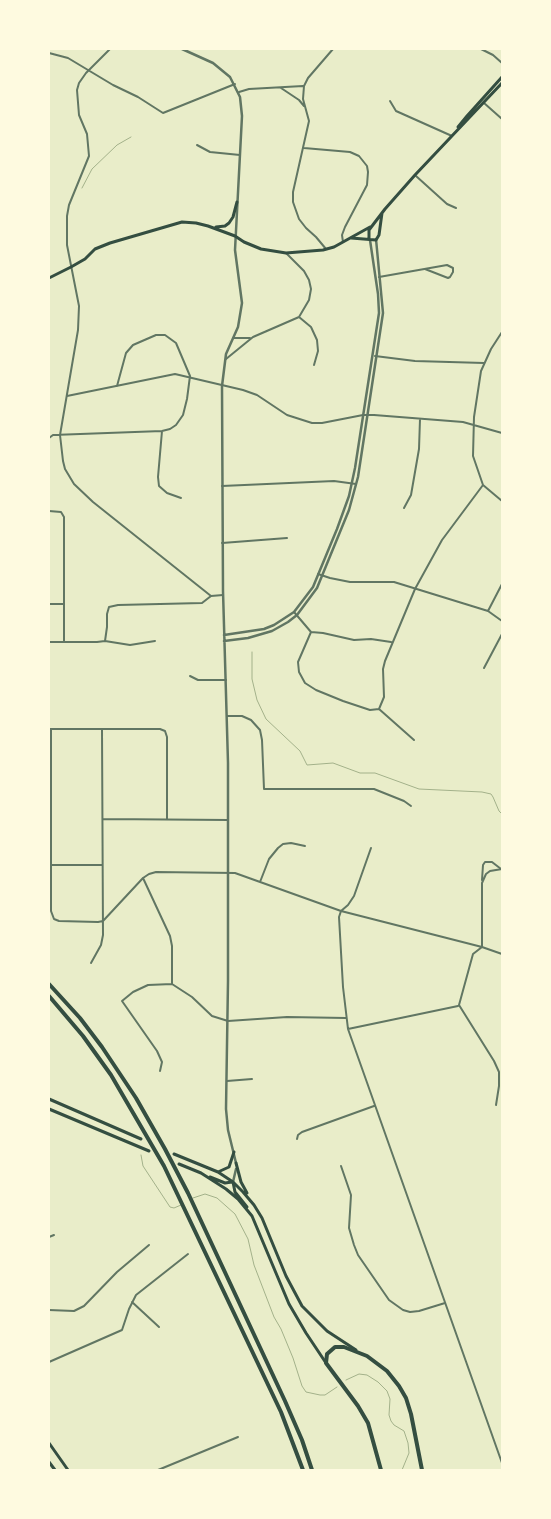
<!DOCTYPE html>
<html>
<head>
<meta charset="utf-8">
<style>
	body { margin:0 }
	#map { position:relative; width:551px; height:1519px; overflow:hidden; background:#e9edc9; font-family:Signika,sans-serif }
	canvas { display:block }
	.frame { position:absolute; inset:0; border:50px solid #fefae0; pointer-events:none }
</style>
</head>
<body>
<div id="map">
<canvas width="551" height="1519"></canvas>
<div class="frame"></div>
</div>
<script>
const ctx = document.querySelector('canvas').getContext('2d');
ctx.lineJoin = 'round';
function toPath(rows) {
  const path = new Path2D();
  for (const r of rows) {
    path.moveTo(r[0], r[1]);
    for (let i = 2; i < r.length; i += 2) path.lineTo(r[i], r[i + 1]);
  }
  return path;
}
function stroke(path, color, width, dash) {
  ctx.strokeStyle = color;
  ctx.lineWidth = width;
  ctx.lineCap = dash ? 'butt' : 'round';
  ctx.setLineDash(dash || []);
  ctx.stroke(path);
}
stroke(toPath([
	[82,188,92,169,117,145,131,137],
	[252,652,252,679,257,700,266,719,300,751,307,765,333,763,360,773,375,773,419,789,482,792,491,794,493,797,499,811,502,814],
	[141,1155,143,1166,170,1207,174,1208,181,1205],
	[193,1198,205,1194,217,1198,235,1214,248,1239,254,1265,274,1317,281,1329,293,1358,302,1386,306,1392,320,1395,325,1395,337,1387],
	[346,1380,359,1374,367,1375,378,1382,387,1391,390,1399,389,1415,391,1421,394,1425,404,1431,408,1443,409,1453,402,1470]
]), '#a3b18a', 1);
stroke(toPath([
	[110,49,86,73,79,83,77,90,79,115,87,134,89,156,69,205,67,216,67,245,79,306,78,330,60,435,63,461,65,469,74,484,93,502,211,596,223,595],
	[481,49,493,55,502,63],
	[49,53,68,58,113,85,138,97,163,113,235,84],
	[281,88,299,100,304,106],
	[239,92,249,89,303,86],
	[390,101,396,111,452,136],
	[484,103,502,119],
	[197,145,210,152,240,155],
	[304,148,350,152,359,156,367,166,368,172,367,185,345,227,342,235,343,242],
	[416,176,447,204,456,208],
	[326,249,316,237,306,228,299,219,293,202,293,192,309,121,303,99,304,86,308,78,333,49],
	[286,253,304,271,309,280,311,289,309,300,299,317],
	[379,277,447,265,453,268,453,272,450,277,448,278,425,269],
	[299,317,311,327,317,340,318,351,314,365],
	[233,338,250,338],
	[375,356,415,361,484,363],
	[226,359,253,337,299,317],
	[67,396,175,374,243,390,257,395,287,415,312,423,322,423,363,415,374,415,463,422,502,433],
	[162,431,158,477,159,486,167,493,181,498],
	[49,438,53,435,162,431,170,429,176,425,183,415,187,399,190,376,176,343,165,335,156,335,133,345,126,353,117,386],
	[483,485,502,501],
	[222,486,334,481,356,484],
	[404,508,411,495,419,449,420,419],
	[49,511,61,512,64,517,64,642],
	[222,543,287,538],
	[318,574,330,578,350,582,394,582,488,611,502,621],
	[49,604,64,604],
	[488,611,502,584],
	[294,612,311,632,323,633,354,640,371,639,391,642],
	[311,632,298,662,299,672,305,683,316,690,343,701,370,710,379,709,414,740],
	[105,641,107,627,107,614,109,607,118,605,202,603,211,596],
	[49,642,97,642,105,641,130,645,155,641],
	[484,668,502,634],
	[190,676,198,680,226,680],
	[379,709,384,697,383,669,385,661,415,589,442,540,483,485,473,456,474,417,481,371,491,349,502,332],
	[227,716,242,716,251,720,260,730,262,740,264,789,374,789,404,801,411,806],
	[49,729,160,729,165,731,167,737,167,819],
	[51,729,51,911,54,919,59,921,98,922,103,921,143,878,149,874,156,872,235,873,341,911,482,947,502,954],
	[103,819,228,820],
	[371,848,354,896,348,905,341,911,339,917,343,987,348,1029,502,1463],
	[49,865,102,865],
	[143,878,170,936,172,946,172,984],
	[482,880,483,865,485,862,492,862,501,869],
	[260,882,269,859,278,848,283,844,291,843,305,846],
	[91,963,101,945,103,935,102,730],
	[348,1029,458,1006],
	[160,1071,162,1062,157,1051,122,1001,133,992,148,985,172,984,192,997,212,1016,228,1021,287,1017,346,1018],
	[227,1081,252,1079],
	[496,1105,499,1086,499,1072,494,1061,459,1005,473,954,482,947,482,883,486,874,490,871,502,869],
	[297,1139,298,1135,302,1132,374,1106],
	[341,1166,351,1195,349,1228,354,1245,358,1255,389,1300,403,1310,410,1312,419,1311,445,1303],
	[49,1237,54,1235],
	[132,1302,159,1327],
	[49,1310,74,1311,84,1306,117,1272,149,1245],
	[49,1362,122,1330,129,1309,136,1295,188,1254],
	[158,1470,238,1437]
]), '#617663', 2);
stroke(toPath([
	[182,49,213,63,230,77,240,97,242,116,235,250,242,303,238,327,226,354,222,386,223,591,228,763,228,981,226,1109,228,1130,236,1163],
	[224,635,264,629,274,625,294,612,313,587,337,529,349,496,355,468,379,313,378,294,370,240],
	[224,641,248,638,272,631,288,622,297,615,317,588,349,510,358,477,383,313,376,239],
	[233,1182,236,1169]
]), '#617663', 2.5);
stroke(toPath([
	[458,127,467,116,502,77],
	[216,227,225,226,229,223,233,217,237,202],
	[351,238,376,240,379,235,382,213],
	[369,239,369,230,385,209,415,175,502,83],
	[49,278,71,267,85,259,95,249,110,243,182,222,196,223,208,226,235,236,244,242,261,249,286,253,323,250,334,247,370,227]
]), '#344e41', 3);
stroke(toPath([
	[49,1099,141,1139],
	[49,1109,149,1151],
	[174,1154,218,1172,233,1182,243,1192,254,1205,262,1218,286,1276,302,1306,327,1331,356,1350],
	[236,1163,241,1182,247,1193],
	[179,1164,201,1173,226,1189,238,1199,252,1216,289,1304,306,1333,326,1363],
	[218,1172,229,1167,234,1152],
	[210,1177,225,1183,232,1182],
	[233,1182,235,1192,247,1207],
	[49,1443,68,1470],
	[49,1462,55,1470]
]), '#344e41', 3);
stroke(toPath([
	[49,984,80,1018,102,1047,136,1098,165,1149,188,1193,285,1401,302,1440,312,1470],
	[49,996,83,1036,111,1075,164,1166,281,1412,303,1470],
	[381,1470,368,1423,358,1406,326,1363,327,1354,335,1347,344,1347,367,1356,387,1371,399,1386,406,1398,411,1414,422,1470]
]), '#344e41', 4);
</script>
</body>
</html>
